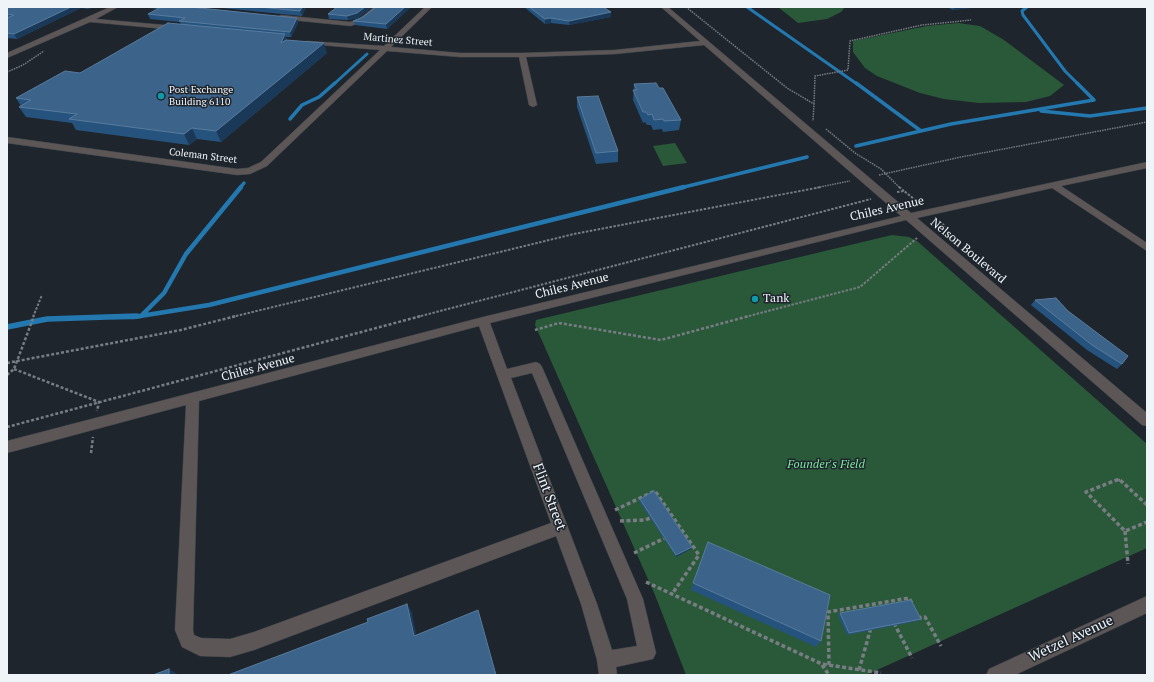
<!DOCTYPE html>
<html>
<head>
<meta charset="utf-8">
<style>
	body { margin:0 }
	#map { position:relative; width:1154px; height:682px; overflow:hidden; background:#1e252c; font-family:"PT Serif",serif }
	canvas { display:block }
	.frame { position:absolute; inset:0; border:8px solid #eff4f9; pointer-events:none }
</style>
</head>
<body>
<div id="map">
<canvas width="1154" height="682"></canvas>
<div class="frame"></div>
</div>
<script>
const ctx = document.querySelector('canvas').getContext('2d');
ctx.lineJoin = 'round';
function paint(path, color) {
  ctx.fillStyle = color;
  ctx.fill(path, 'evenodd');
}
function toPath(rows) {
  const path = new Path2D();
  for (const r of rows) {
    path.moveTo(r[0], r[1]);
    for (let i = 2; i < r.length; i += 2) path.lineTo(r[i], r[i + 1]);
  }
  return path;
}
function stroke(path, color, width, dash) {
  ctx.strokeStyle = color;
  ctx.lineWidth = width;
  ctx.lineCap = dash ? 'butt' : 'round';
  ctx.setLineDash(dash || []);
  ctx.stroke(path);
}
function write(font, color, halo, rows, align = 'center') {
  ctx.font = font + ' "PT Serif",serif';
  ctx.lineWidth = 3;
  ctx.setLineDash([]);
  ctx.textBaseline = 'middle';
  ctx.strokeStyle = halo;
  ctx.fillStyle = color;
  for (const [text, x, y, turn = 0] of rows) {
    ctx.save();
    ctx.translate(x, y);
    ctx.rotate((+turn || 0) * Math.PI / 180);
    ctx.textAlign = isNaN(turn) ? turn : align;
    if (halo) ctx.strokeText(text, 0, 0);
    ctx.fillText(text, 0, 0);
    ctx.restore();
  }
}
paint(toPath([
	[778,7,845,7,841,12,827,19,798,23],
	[958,23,980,26,1004,40,1064,85,1050,96,1026,102,979,103,944,99,920,93,877,76,865,68,853,52,853,41,927,26],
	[675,143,687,163,663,166,653,146],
	[892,235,909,237,917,241,1147,444,1147,548,866,675,686,675,655,595,535,325,536,320]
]), '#2a5939');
stroke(toPath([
	[747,7,857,84],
	[1027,7,1022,11,1023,15,1065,71,1078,84],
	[334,84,367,54]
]), '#2478b0', 3);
stroke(toPath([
	[856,83,921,131],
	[1041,111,1090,116,1147,108],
	[290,119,302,105,319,97,335,83],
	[856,146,951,124,1094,100,1077,83],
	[240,188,244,183],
	[680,188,807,157]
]), '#2478b0', 3.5);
stroke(toPath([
	[141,316,164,293,186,254,241,187],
	[112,317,134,317,209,305,684,187]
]), '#2478b0', 4.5);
stroke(toPath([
	[7,327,47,319,137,316]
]), '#2478b0', 5.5);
const minor = toPath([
	[110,7,118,7,96,19,176,26,179,28,176,30,90,22,7,58,7,53,110,7],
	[374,7,381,7,363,21,351,26,281,19,278,17,281,15,350,22,359,19,374,7],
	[425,7,432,7,391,47,460,53,522,53,615,50,700,41,661,7,668,7,911,213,1147,162,1147,168,1061,186,1147,243,1147,251,1052,188,917,218,1147,413,1147,426,1142,425,906,220,490,323,507,369,536,362,540,364,542,367,643,599,656,653,653,659,616,667,617,675,599,675,597,660,581,604,556,536,254,650,230,657,200,656,182,647,175,630,186,405,7,453,7,441,483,317,901,216,704,45,615,54,526,57,537,105,533,107,529,105,519,57,460,57,387,51,267,166,250,174,237,175,7,143,7,137,237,169,248,168,261,162,380,50,308,44,305,42,306,41,384,46,425,7],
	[479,326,551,523,254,632,230,639,201,638,194,635,193,630,199,401,479,326],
	[532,373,627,599,637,646,612,650,597,604,511,378,532,373],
	[1147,596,1147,613,1015,675,986,675,989,669,1147,596]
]);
stroke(minor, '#3b4249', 1);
stroke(toPath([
	[686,7,787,88,814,104,813,121],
	[7,72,23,65,44,51],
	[814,104,815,76,848,70,850,41,922,25,971,20],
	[826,129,855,153,881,169,900,188],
	[879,175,961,157,1147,122],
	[815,188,850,181]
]), '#777d83', 1.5, [1.5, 1]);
stroke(toPath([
	[899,187,904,191],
	[897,192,904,191,919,203],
	[939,221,945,226,943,230],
	[33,317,42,295],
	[232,317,574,234,821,187],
	[417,317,871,199],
	[745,317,860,287,917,238]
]), '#777d83', 2, [2.5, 1.5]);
stroke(toPath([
	[535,330,559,323,661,340,749,316],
	[7,363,181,330,236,316],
	[14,369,99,402,97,411],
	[7,375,14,369,34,316],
	[7,427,421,316],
	[91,453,93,437],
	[1117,480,1120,480]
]), '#777d83', 2.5, [3, 2]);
stroke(toPath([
	[1147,505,1119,479,1086,492,1125,531,1147,522],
	[615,510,655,491,699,555,672,594],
	[620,521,645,520,653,517],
	[1125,531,1128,564],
	[634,553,667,537],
	[646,582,822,664,881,673],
	[919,616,920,618,925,617,941,646],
	[894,623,912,658],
	[822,665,829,675],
	[829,665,828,612,909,598,912,603],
	[859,670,870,631,869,628]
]), '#777d83', 3.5, [4, 2.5]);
paint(minor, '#5c5656');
paint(toPath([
	[7,7,93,7,89,9,81,8,17,39,7,38],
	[141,7,190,7,297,18,298,23,291,37,286,37,287,40,327,53,221,142,197,139,189,145,76,130,72,123,26,117,19,107,21,106,16,98,80,73,181,24,180,22,150,19,148,14,158,9],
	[212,7,306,7,302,16],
	[337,7,372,7,358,18,348,20,329,19,328,14],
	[411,7,387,29,355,25,353,21,363,17],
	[524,7,603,7,611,12,611,17,569,25,551,23,545,24],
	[947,7,979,7,953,10],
	[634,84,659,88,681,120,679,130,663,132,662,129,653,130,651,125,647,125,645,122,643,123,633,100],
	[577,97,618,151,618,162,596,164,577,107],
	[1035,300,1122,364,1117,369,1087,350,1031,305],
	[640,499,692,547,691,549,676,557,639,501],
	[708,542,821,641,816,647,691,590],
	[840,613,921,619,918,621,847,635,838,615]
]), '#26537e');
paint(toPath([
	[71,7,80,7,81,8,17,39,14,34],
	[87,7,93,7,89,9],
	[302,7,306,7,302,16,300,11],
	[365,7,372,7,358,18,348,20,347,16],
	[405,7,411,7,387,29,386,24],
	[955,7,979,7,953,10],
	[611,12,611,17,569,25,569,21],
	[297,18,298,23,291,37,290,32],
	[551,18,551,23,545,24,545,19],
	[285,34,288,43,281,43],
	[324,43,327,53,221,142,216,131],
	[192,128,197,139,189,145,184,134],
	[692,547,691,549,676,557,676,555],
	[407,604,412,612,418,644,414,636],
	[169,669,179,675,169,675]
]), '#1a3958');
const building = toPath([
	[7,7,71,7,14,34,7,33,7,18,14,15,7,14,7,7],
	[161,7,190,7,297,18,290,32,179,21,185,18,148,14,161,7],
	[259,7,302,7,300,11,259,7],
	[337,7,365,7,357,13,347,16,328,14,337,7],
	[376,7,405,7,386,24,353,21,363,17,376,7],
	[529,7,603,7,611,12,569,21,551,18,545,19,529,7],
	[168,23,285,34,281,43,286,40,324,43,216,131,192,128,184,134,69,119,77,114,19,107,31,100,16,98,65,71,80,73,168,23],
	[656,83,659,88,663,88,681,120,664,121,663,119,654,120,652,114,648,115,646,112,643,112,633,90,637,90,634,84,656,83],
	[598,96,618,151,596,153,577,97,598,96],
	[1056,298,1068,311,1128,356,1122,364,1092,345,1035,300,1056,298],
	[654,491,692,547,676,555,640,499,654,491],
	[708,542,830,595,821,641,693,583,708,542],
	[911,600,921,619,849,633,840,613,911,600],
	[407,604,414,636,478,610,496,675,228,675,368,622,367,619,407,604],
	[169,669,169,675,153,675,169,669]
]);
paint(building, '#3c648b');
stroke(building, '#587b9d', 1);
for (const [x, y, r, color] of [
	[161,96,4,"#0f9aa8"],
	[755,299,4,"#0f9aa8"]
]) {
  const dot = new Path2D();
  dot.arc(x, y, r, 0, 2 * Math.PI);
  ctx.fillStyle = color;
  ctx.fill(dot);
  stroke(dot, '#1e252c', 1.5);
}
write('10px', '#eff4f9', '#1e252c', [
	["Martinez Street",398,40,5],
	["Coleman Street",203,156,7]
]);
write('10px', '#eff4f9', '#1e252c', [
	["Post Exchange",169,90],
	["Building 6110",169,102]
], 'left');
write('12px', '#eff4f9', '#1e252c', [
	["Chiles Avenue",887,209,-13],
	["Nelson Boulevard",968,251,40],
	["Chiles Avenue",572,286,-14],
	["Chiles Avenue",258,368,-15]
]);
write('12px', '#eff4f9', '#1e252c', [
	["Tank",763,299]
], 'left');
write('italic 12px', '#7ae89d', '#1e252c', [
	["Founder's Field",826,465]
]);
write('14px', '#eff4f9', '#1e252c', [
	["Flint Street",549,497,69],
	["Wetzel Avenue",1071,639,-25]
]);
</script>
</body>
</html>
